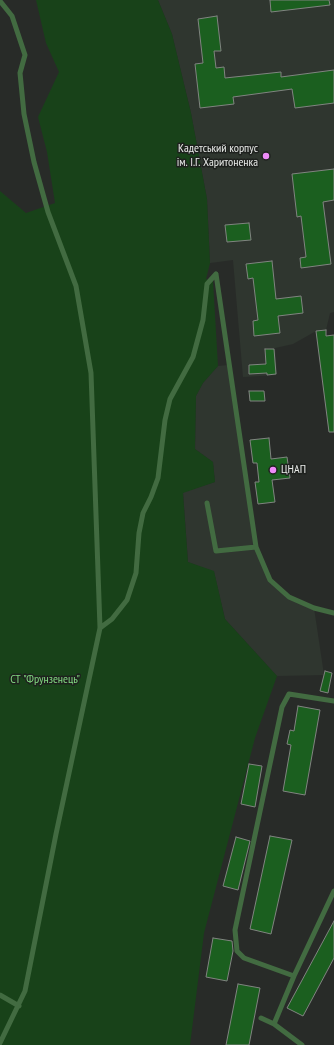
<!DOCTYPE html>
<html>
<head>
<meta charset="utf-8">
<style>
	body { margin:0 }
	canvas { display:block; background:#282b28 }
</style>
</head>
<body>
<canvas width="334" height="1045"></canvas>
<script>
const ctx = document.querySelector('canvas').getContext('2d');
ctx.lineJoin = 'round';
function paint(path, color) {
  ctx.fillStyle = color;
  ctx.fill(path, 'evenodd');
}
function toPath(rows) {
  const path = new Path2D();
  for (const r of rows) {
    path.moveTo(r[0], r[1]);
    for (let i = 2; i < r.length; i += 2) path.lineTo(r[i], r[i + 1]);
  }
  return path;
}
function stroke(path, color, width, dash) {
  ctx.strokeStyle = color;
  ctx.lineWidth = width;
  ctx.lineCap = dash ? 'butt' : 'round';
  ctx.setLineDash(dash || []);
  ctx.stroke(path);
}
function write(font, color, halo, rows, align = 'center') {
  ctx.font = font + ' "PT Sans Narrow",sans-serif';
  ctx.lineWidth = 3;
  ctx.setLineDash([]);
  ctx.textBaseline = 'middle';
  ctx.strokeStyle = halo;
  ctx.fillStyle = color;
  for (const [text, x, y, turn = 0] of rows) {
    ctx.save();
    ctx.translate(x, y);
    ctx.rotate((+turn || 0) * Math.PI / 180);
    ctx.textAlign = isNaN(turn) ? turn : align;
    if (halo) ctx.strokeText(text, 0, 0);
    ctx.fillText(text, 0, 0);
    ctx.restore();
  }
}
paint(toPath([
	[158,0,334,0,334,312,330,313,326,330,316,331,293,344,275,348,277,375,243,377,233,260,210,263,207,199,191,113,172,34],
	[229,365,256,547,270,580,289,597,314,608,324,675,277,676,225,619,214,572,188,562,183,492,215,482,213,462,195,449,196,396,203,383,218,366]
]), '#2f362f');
paint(toPath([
	[36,0,158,0,172,34,191,113,207,199,210,263,206,279,213,281,218,366,203,383,196,396,195,449,213,462,215,482,183,493,188,562,214,571,225,619,277,676,255,738,204,933,190,1045,0,1045,0,191,26,213,55,203,47,152,38,117,59,72,46,43]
]), '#184219');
const building = toPath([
	[270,0,329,0,330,5,271,12,270,0],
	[217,16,221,51,214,51,216,68,224,67,225,78,281,72,281,77,334,70,334,103,295,108,292,89,233,97,234,104,200,108,195,64,203,63,198,19,217,16],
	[334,169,334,200,323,202,331,264,301,268,300,258,306,257,301,216,297,217,292,174,334,169],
	[249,223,251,240,227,242,225,225,249,223],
	[272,261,276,299,301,296,303,313,278,316,280,333,254,336,253,321,258,320,253,278,248,279,246,264,272,261],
	[326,330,326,336,334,335,334,432,329,432,316,331,326,330],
	[265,349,274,349,276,374,267,375,267,373,249,374,249,365,266,364,265,349],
	[249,391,264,391,265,401,250,401,249,391],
	[269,438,271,459,287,457,290,478,272,480,275,502,258,504,255,482,259,482,257,463,253,463,250,440,269,438],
	[325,671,332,673,328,693,320,691,325,671],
	[298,706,320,710,305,795,283,791,291,745,287,744,290,730,294,731,298,706],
	[249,764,262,766,255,807,241,804,249,764],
	[270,836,292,840,271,934,250,929,270,836],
	[236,837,250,841,238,890,223,886,236,837],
	[334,921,334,958,303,1016,287,1008,334,921],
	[213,938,232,941,233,951,227,981,206,977,213,938],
	[238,984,260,988,249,1045,226,1045,238,984]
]);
paint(building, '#1b5f1f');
stroke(building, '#808480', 1);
stroke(toPath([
	[0,1,12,16,25,55,20,73,24,114,34,162,48,212,76,286,91,373,100,628,56,834,25,991,0,1043],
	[216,274,256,547,270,580,289,597,314,608,334,613],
	[207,503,216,551,256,547],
	[100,628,112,619,127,600,136,573,139,533,143,513,151,497,158,478,165,420,170,399,193,357,203,320,207,284,216,274],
	[294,976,244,958,237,951,235,930,282,707,289,694,334,701],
	[0,995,19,1006],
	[261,1018,274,1024],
	[302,1045,274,1024,294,976,334,891]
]), '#426b41', 5);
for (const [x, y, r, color] of [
	[266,156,4,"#ee8bf8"],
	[273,470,4,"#ee8bf8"]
]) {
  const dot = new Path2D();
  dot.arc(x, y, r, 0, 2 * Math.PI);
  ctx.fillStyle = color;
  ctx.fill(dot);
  stroke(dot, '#1e211e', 1.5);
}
write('12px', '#e8eae8', '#1e211e', [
	["Кадетський корпус",258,149],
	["ім. І.Г. Харитоненка",258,163],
	["ЦНАП",281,470,"left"]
], 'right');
write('12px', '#81d980', '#1e211e', [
	["СТ \"Фрунзенець\"",45,680]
]);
</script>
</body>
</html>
